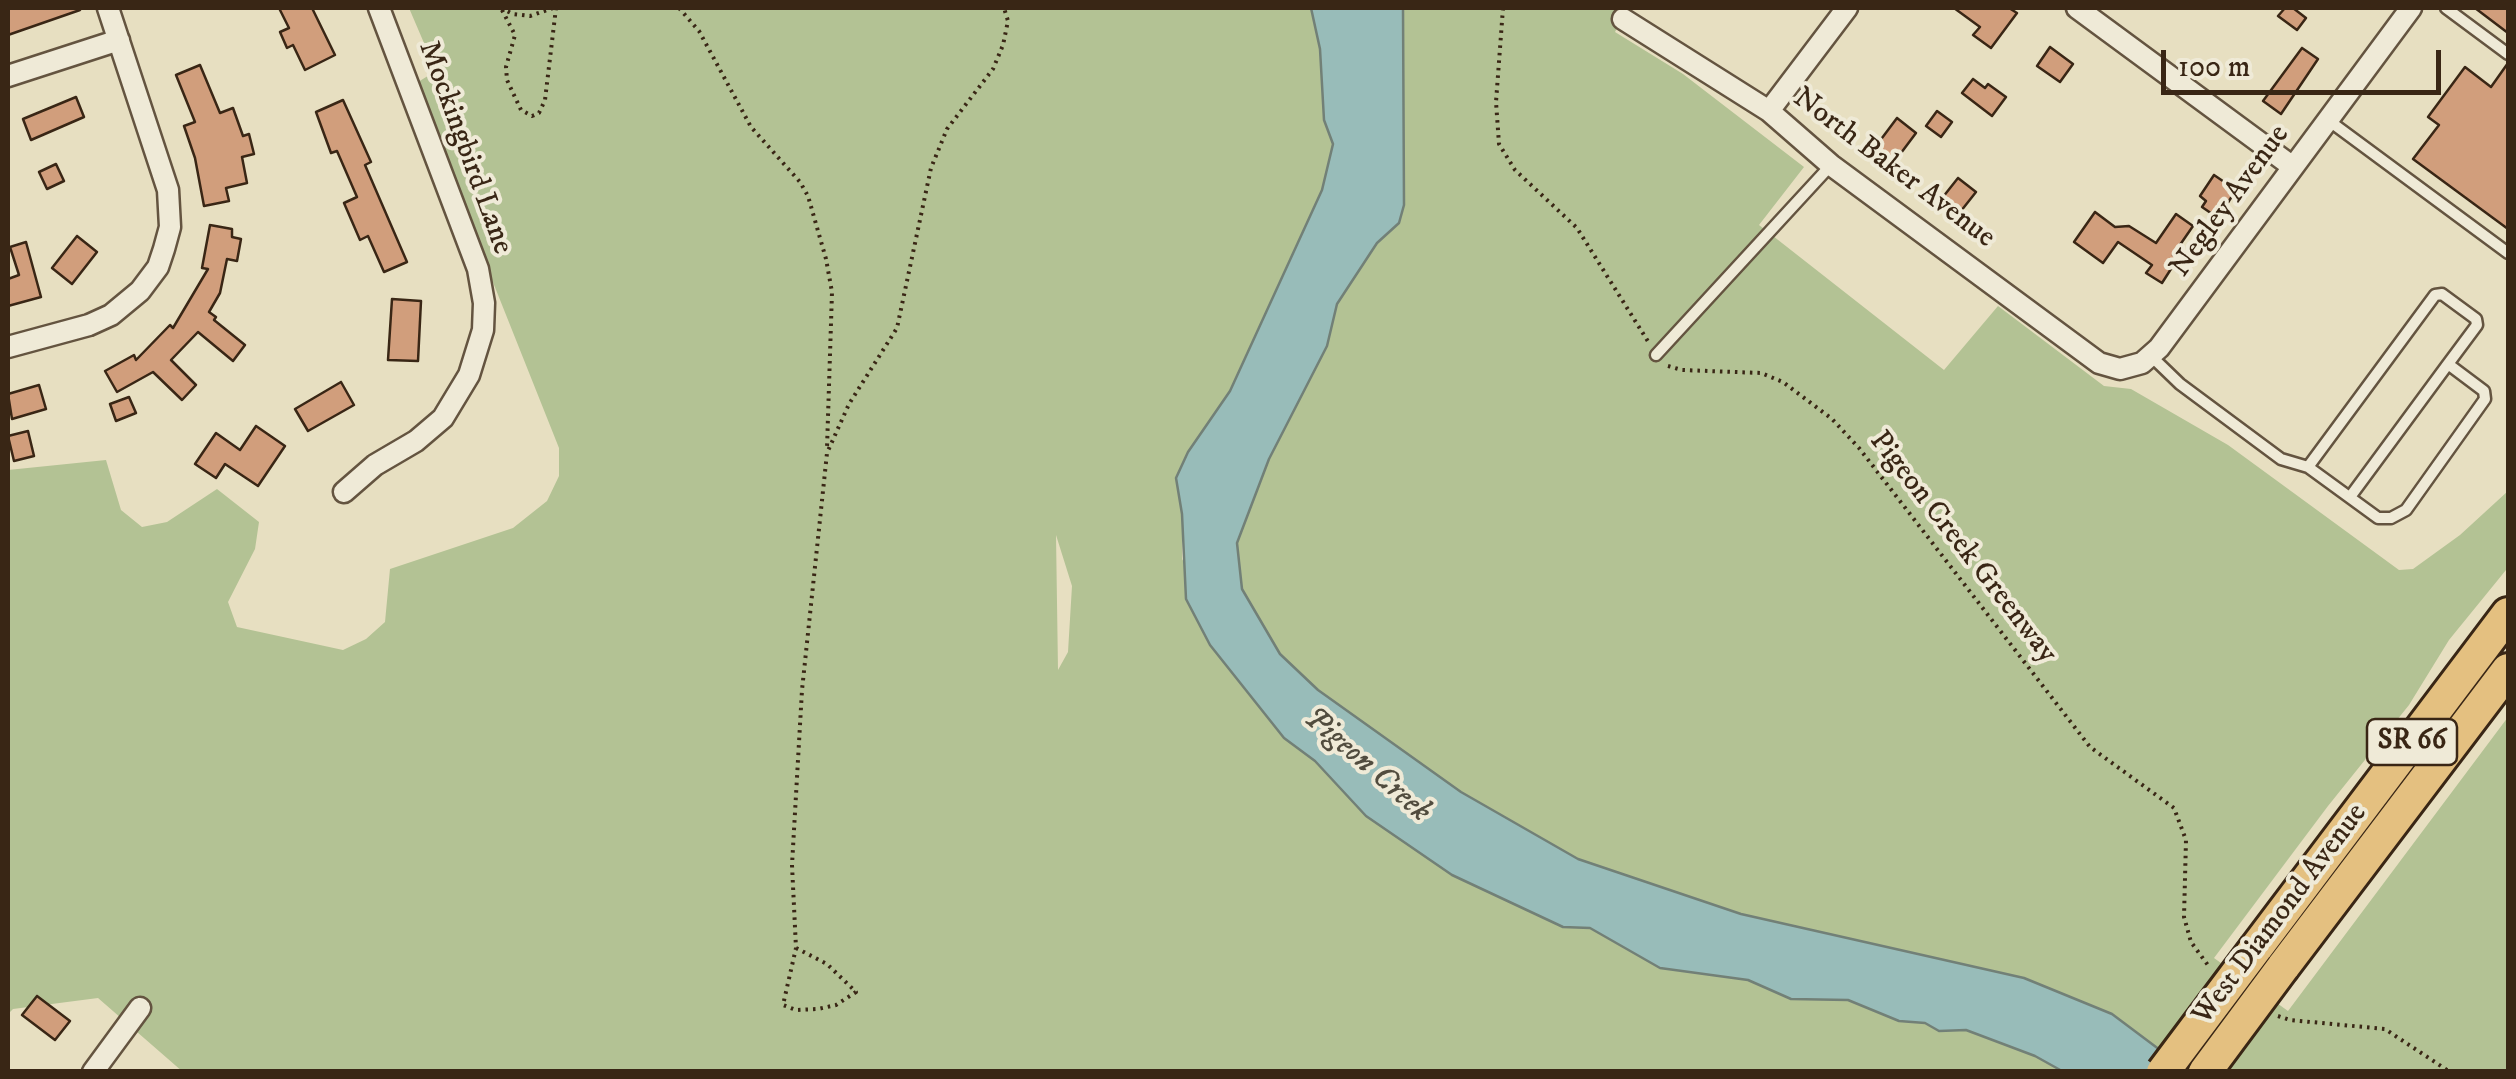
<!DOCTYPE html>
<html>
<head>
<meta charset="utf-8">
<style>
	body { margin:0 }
	#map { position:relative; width:2516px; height:1079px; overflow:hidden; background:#e7dfc1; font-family:"IM FELL DW Pica",serif }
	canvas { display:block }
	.frame { position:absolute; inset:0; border:10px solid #392615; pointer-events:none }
	.scale { position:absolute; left:2161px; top:50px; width:280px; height:45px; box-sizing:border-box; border:5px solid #392615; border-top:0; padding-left:12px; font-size:30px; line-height:35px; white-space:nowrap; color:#392615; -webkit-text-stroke:8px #efead7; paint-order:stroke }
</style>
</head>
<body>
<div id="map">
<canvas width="2516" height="1079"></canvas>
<div class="frame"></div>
<div class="scale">100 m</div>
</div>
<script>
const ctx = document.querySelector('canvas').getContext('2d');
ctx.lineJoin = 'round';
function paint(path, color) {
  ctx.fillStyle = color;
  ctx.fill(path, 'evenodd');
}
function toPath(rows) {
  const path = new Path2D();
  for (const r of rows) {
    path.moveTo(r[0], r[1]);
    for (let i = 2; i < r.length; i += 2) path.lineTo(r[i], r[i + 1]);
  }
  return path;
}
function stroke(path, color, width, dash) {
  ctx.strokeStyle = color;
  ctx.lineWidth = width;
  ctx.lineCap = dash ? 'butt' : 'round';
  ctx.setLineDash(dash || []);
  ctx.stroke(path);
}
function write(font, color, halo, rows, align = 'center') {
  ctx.font = font + ' "IM FELL DW Pica",serif';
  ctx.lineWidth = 8;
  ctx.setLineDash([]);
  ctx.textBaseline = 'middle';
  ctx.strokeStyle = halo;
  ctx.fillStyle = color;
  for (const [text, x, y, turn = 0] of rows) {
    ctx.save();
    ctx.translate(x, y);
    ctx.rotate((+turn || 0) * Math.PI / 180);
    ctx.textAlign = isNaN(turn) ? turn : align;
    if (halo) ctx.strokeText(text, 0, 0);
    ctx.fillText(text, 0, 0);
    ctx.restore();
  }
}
paint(toPath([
	[409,8,1311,8,1320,49,1324,120,1333,144,1322,190,1230,391,1188,452,1176,478,1182,514,1182,559,1284,738,1315,761,1366,816,1563,926,1589,928,1660,968,1748,980,1791,999,1848,1000,1899,1021,1925,1023,1939,1031,1966,1030,2035,1056,2062,1071,183,1072,98,998,13,1009,8,1014,8,470,106,460,121,510,142,527,167,522,217,489,259,522,255,549,228,602,237,627,343,650,366,639,385,622,390,569,513,528,547,501,559,476,559,448,424,109,418,82,436,71],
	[1056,535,1072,586,1068,652,1058,670],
	[1403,8,1627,8,1615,32,1683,74,1804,167,1759,225,1944,370,1998,306,2104,386,2131,389,2228,445,2399,570,2413,569,2460,535,2508,491,2506,570,2449,640,2409,705,2328,806,2214,958,2288,1011,2508,717,2508,1071,2188,1071,2112,1014,1741,914,1578,859,1461,792,1318,690,1280,655,1242,589,1236,543,1269,459,1327,346,1337,304,1377,243,1399,223,1404,204]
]), '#b3c294');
const water = toPath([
	[1311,8,1403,8,1404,205,1399,223,1377,243,1337,304,1327,346,1269,459,1237,543,1242,589,1280,654,1318,690,1461,792,1578,859,1741,914,2024,978,2112,1014,2188,1071,2062,1071,2035,1056,1966,1030,1939,1031,1925,1023,1899,1021,1848,1000,1791,999,1748,980,1660,968,1590,928,1563,927,1452,875,1366,816,1315,761,1284,738,1210,645,1186,599,1182,514,1176,478,1188,452,1230,391,1322,190,1333,144,1324,120,1320,49,1311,8]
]);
paint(water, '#98bcb9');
stroke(water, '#728077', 2.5);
const building = toPath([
	[8,8,79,8,80,10,8,35,8,8],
	[279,8,312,8,335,55,305,70,293,45,287,48,280,32,289,28,279,8],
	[1954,8,2009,8,2017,13,1991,48,1973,35,1980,27,1954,8],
	[2285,8,2293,8,2306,18,2297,30,2278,16,2285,8],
	[2475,8,2508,8,2508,33,2475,8],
	[2050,47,2073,64,2060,82,2037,66,2050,47],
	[2302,48,2318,59,2281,114,2263,101,2302,48],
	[2508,63,2508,229,2413,159,2439,125,2428,117,2465,67,2491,87,2508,63],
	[200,65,220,113,233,108,243,136,249,134,254,154,242,157,247,183,226,188,229,201,204,206,195,158,184,126,195,122,176,75,200,65],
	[1973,79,1985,88,1988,84,2006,97,1992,116,1962,93,1973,79],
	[76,97,84,117,31,140,23,119,76,97],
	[343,100,371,162,365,165,407,262,384,272,368,236,360,240,344,203,357,197,337,151,331,153,316,112,343,100],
	[1937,111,1952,122,1941,137,1926,126,1937,111],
	[1897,118,1916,133,1892,165,1873,150,1897,118],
	[56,164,64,181,47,189,39,172,56,164],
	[2214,175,2236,190,2218,218,2202,207,2206,201,2200,196,2214,175],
	[1958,178,1976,192,1957,216,1939,202,1958,178],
	[2095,212,2115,227,2129,226,2156,243,2176,214,2193,226,2173,255,2178,258,2162,283,2146,273,2152,265,2118,242,2103,263,2074,242,2095,212],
	[210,225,232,229,232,237,241,239,237,261,227,259,220,293,209,312,216,317,214,320,245,345,233,361,198,332,171,360,196,385,182,400,153,372,117,392,105,371,134,355,136,360,170,325,173,328,208,269,202,268,210,225],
	[77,236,97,252,72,284,52,268,77,236],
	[26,242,41,297,8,306,8,279,19,275,10,247,26,242],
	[392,299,421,301,418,361,388,360,392,299],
	[341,382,354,405,308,431,295,409,341,382],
	[39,385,46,409,12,419,8,394,39,385],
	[129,397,136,413,116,421,110,404,129,397],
	[256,426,285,446,258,486,225,464,216,478,195,464,216,433,240,450,256,426],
	[28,431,34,456,14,461,8,436,28,431],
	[37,996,70,1021,55,1040,22,1015,37,996]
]);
paint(building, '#d19e7c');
stroke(building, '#392615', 2.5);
const lane = toPath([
	[2446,8,2508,54],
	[2328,120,2508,253],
	[1656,355,1831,165],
	[2151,356,2180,384,2281,459,2308,467,2378,518,2391,518,2406,510,2485,399,2484,391,2448,364,2350,497],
	[2308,467,2435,295,2442,294,2476,319,2477,325,2448,364]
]);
const street = toPath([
	[2077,8,2293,167],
	[1623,19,1769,111,1831,165,2099,363,2120,369,2142,363,2159,348,2411,8],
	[8,76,119,40],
	[1769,111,1847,8],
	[8,347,89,325,111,315,140,291,158,267,164,249,170,227,168,190,108,8],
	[344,492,375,465,416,441,443,418,469,375,483,330,484,303,478,269,379,8],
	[93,1072,140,1008]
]);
const primary = toPath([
	[2256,948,2508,614],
	[2283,967,2508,670]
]);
stroke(lane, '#645440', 15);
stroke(street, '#645440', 25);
stroke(primary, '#392615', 38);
stroke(toPath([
	[501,8,513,14,530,16,553,8],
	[679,8,699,31,751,127,800,182,808,196,826,259,832,292,827,448],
	[1503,8,1496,102,1499,144,1515,170,1577,228,1649,343],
	[502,10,515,35,506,67,507,80,521,110,532,116,539,113,545,100,556,8],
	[1668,366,1682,370,1761,373,1783,382,1832,419,1859,448,2090,747,2174,808,2186,840,2184,917,2191,942,2210,968],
	[796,948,827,964,856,992,836,1005,818,1009,796,1010,783,1005,796,948,792,865,802,690,827,453,849,404,897,328,931,168,947,129,993,69,1003,45,1008,21,1004,8],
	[2278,1016,2290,1020,2385,1029,2450,1072]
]), '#392615', 4, [2.5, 5]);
stroke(lane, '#efead7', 10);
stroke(street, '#efead7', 20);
stroke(primary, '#e4c080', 32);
const primaryBridge = toPath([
	[2163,1072,2256,948],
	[2205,1072,2283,967]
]);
stroke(primaryBridge, '#392615', 38, []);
stroke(primaryBridge, '#e4c080', 32);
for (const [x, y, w] of [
	[2412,742,90]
]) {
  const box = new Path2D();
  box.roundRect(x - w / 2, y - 23, w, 46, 8);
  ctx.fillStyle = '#efead7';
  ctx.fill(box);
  stroke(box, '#392615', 2.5);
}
write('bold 28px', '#392615', null, [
	["SR 66",2412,742]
]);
write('30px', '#392615', '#efead7', [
	["Mockingbird Lane",464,148,70],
	["North Baker Avenue",1893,169,37],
	["Negley Avenue",2231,202,-54],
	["Pigeon Creek Greenway",1962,548,52],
	["West Diamond Avenue",2281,915,-53]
]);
write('italic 32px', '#514c3e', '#efead7', [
	["Pigeon Creek",1366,766,41]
]);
</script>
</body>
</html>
